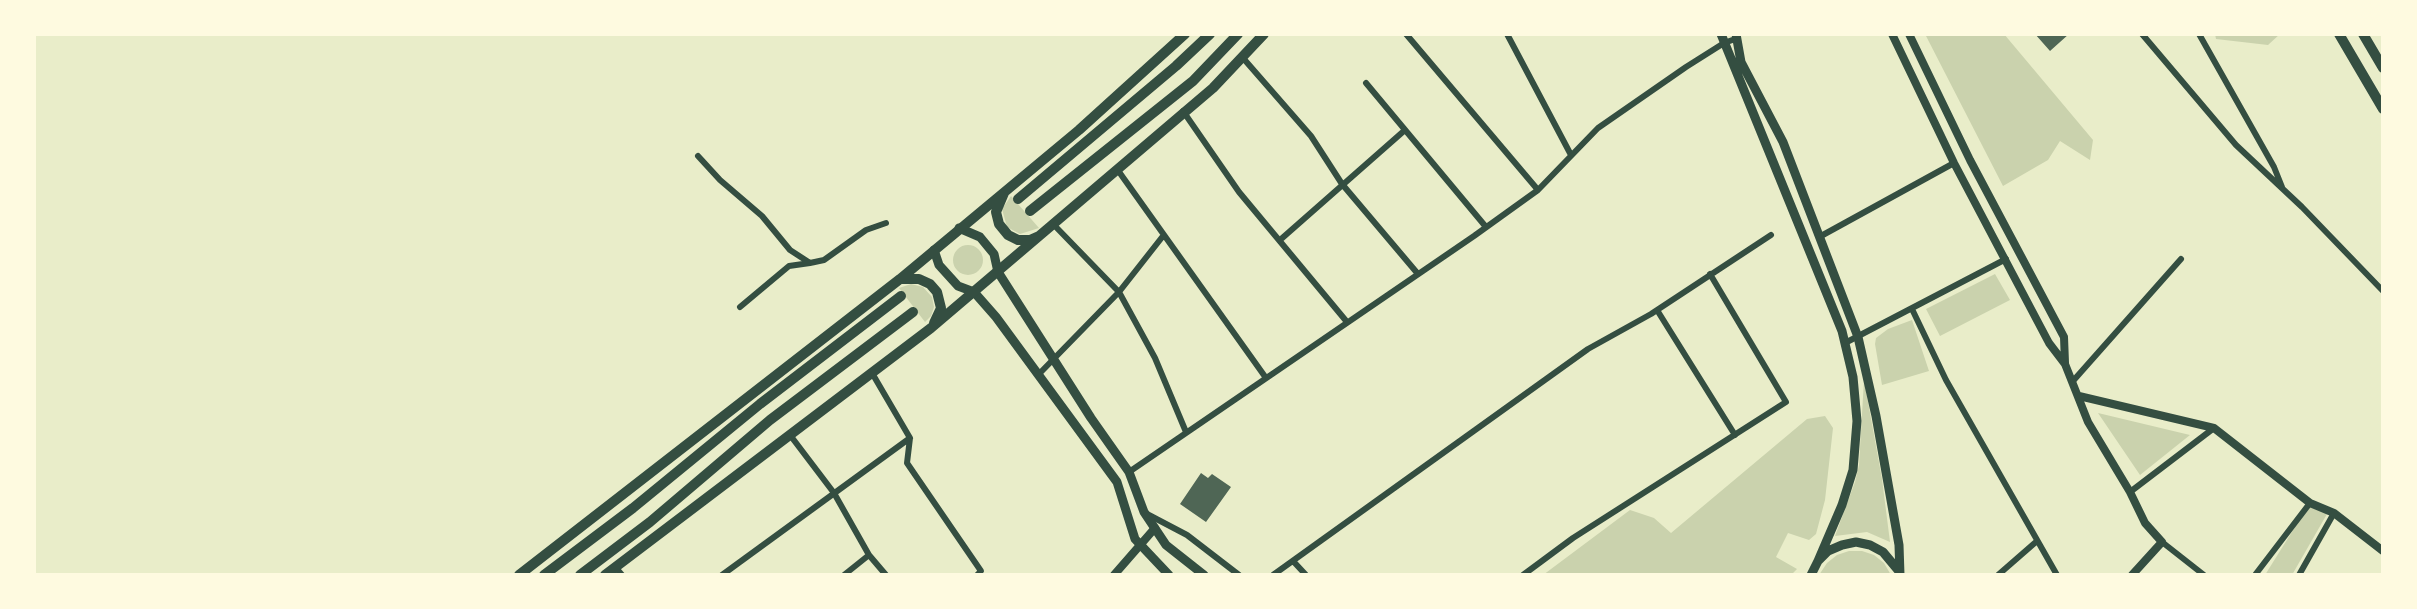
<!DOCTYPE html>
<html>
<head>
<meta charset="utf-8">
<style>
	body { margin:0 }
	#map { position:relative; width:2417px; height:609px; overflow:hidden; background:#e9edc9; font-family:Manrope,sans-serif }
	canvas { display:block }
	.frame { position:absolute; inset:0; border:36px solid #fefae0; pointer-events:none }
</style>
</head>
<body>
<div id="map">
<canvas width="2417" height="609"></canvas>
<div class="frame"></div>
</div>
<script>
const ctx = document.querySelector('canvas').getContext('2d');
ctx.lineJoin = 'round';
function paint(path, color) {
  ctx.fillStyle = color;
  ctx.fill(path, 'evenodd');
}
function toPath(rows) {
  const path = new Path2D();
  for (const r of rows) {
    if (r.length === 3) {
      path.moveTo(r[0] + r[2], r[1]);
      path.arc(r[0], r[1], r[2], 0, 2 * Math.PI);
      continue;
    }
    path.moveTo(r[0], r[1]);
    for (let i = 2; i < r.length; i += 2) path.lineTo(r[i], r[i + 1]);
  }
  return path;
}
function stroke(path, color, width, dash) {
  ctx.strokeStyle = color;
  ctx.lineWidth = width;
  ctx.lineCap = dash ? 'butt' : 'round';
  ctx.setLineDash(dash || []);
  ctx.stroke(path);
}
paint(toPath([
	[1925,34,2004,34,2093,140,2090,160,2060,141,2048,160,2003,186],
	[2215,34,2280,34,2268,45,2216,39],
	[1011,196,1039,228,1020,234,1007,227,1002,209],
	[968,260,15],
	[1995,274,2010,300,1940,336,1926,309],
	[911,284,923,287,932,297,934,307,931,316,925,322,899,288],
	[1912,320,1929,371,1882,385,1875,344,1876,338,1888,329],
	[1864,380,1882,479,1890,542,1867,532,1835,536,1855,482,1859,465],
	[2098,413,2190,435,2140,475],
	[1825,416,1833,428,1825,500,1816,534,1809,540,1788,533,1776,557,1797,569,1791,575,1543,575,1630,510,1654,518,1671,533,1807,419],
	[2310,503,2327,514,2292,575,2265,575],
	[1849,551,1862,551,1874,555,1884,563,1891,575,1819,575,1827,563,1837,555]
]), '#cad2ad');
paint(toPath([
	[2035,34,2069,34,2050,51],
	[1201,473,1208,478,1212,474,1231,487,1206,522,1180,504]
]), '#4f6655');
stroke(toPath([
	[1406,34,1538,190],
	[1507,34,1571,155],
	[2142,34,2236,145,2302,207,2383,291],
	[2199,34,2274,167,2282,187],
	[1243,58,1311,136,1342,184,1418,274],
	[1366,83,1486,227],
	[1183,111,1239,192,1347,322],
	[698,156,720,180,762,216,790,250,810,263,824,260,866,230,886,223],
	[1117,169,1266,378],
	[1054,225,1119,292,1155,358,1186,432],
	[1821,236,1954,163],
	[1280,240,1405,130],
	[740,307,789,266,810,263],
	[1912,309,1946,380,2057,575],
	[1657,310,1735,435],
	[1845,343,2006,259],
	[872,373,910,438,907,463,981,571,977,575],
	[1039,374,1119,292,1163,236],
	[2073,381,2181,259],
	[790,435,834,493,869,555,886,575],
	[1129,472,1474,236,1538,190,1598,128,1686,67,1724,43,1738,38],
	[2130,492,2214,428],
	[1147,514,1187,535,1239,575],
	[2162,542,2204,575],
	[1293,561,1306,575],
	[616,568,622,575],
	[722,575,910,438],
	[844,575,869,555],
	[1273,575,1588,349,1651,314,1771,235],
	[1523,575,1573,538,1786,402,1710,274],
	[1998,575,2037,541],
	[2255,575,2310,503],
	[2299,575,2334,513]
]), '#344e41', 6);
stroke(toPath([
	[1892,34,1954,163,2049,343,2065,364,2088,422,2130,492,2145,523,2162,542,2132,575],
	[1909,34,1970,160,2064,337,2065,363],
	[2079,396,2214,428,2310,503,2334,513,2383,551],
	[1114,575,1155,528]
]), '#344e41', 8);
stroke(toPath([
	[1721,34,1842,331,1853,377,1857,421,1853,470,1842,505,1818,561],
	[1736,34,1741,62,1783,142,1858,337,1876,416,1899,545,1900,575],
	[959,228,980,237,994,254,998,272,1091,418,1129,472,1144,512,1166,545,1204,575],
	[934,250,939,265,958,286,974,292,996,317,1117,482,1135,539,1169,575],
	[1811,575,1818,561,1828,551,1842,545,1856,542,1870,545,1883,552,1898,570]
]), '#344e41', 9);
stroke(toPath([
	[1004,193,996,212,999,224,1008,235,1018,240,1030,240,1039,236],
	[1018,199,1176,66,1210,34],
	[1030,211,1193,81,1238,34],
	[900,279,919,279,930,284,937,292,941,308,934,323],
	[519,575,900,279,1079,130,1185,34],
	[544,575,633,508,760,404,901,296],
	[580,575,650,522,770,420,913,312],
	[605,575,931,328,1213,88,1264,34]
]), '#344e41', 10);
stroke(toPath([
	[2339,34,2383,109],
	[2363,34,2383,68]
]), '#344e41', 10);
</script>
</body>
</html>
